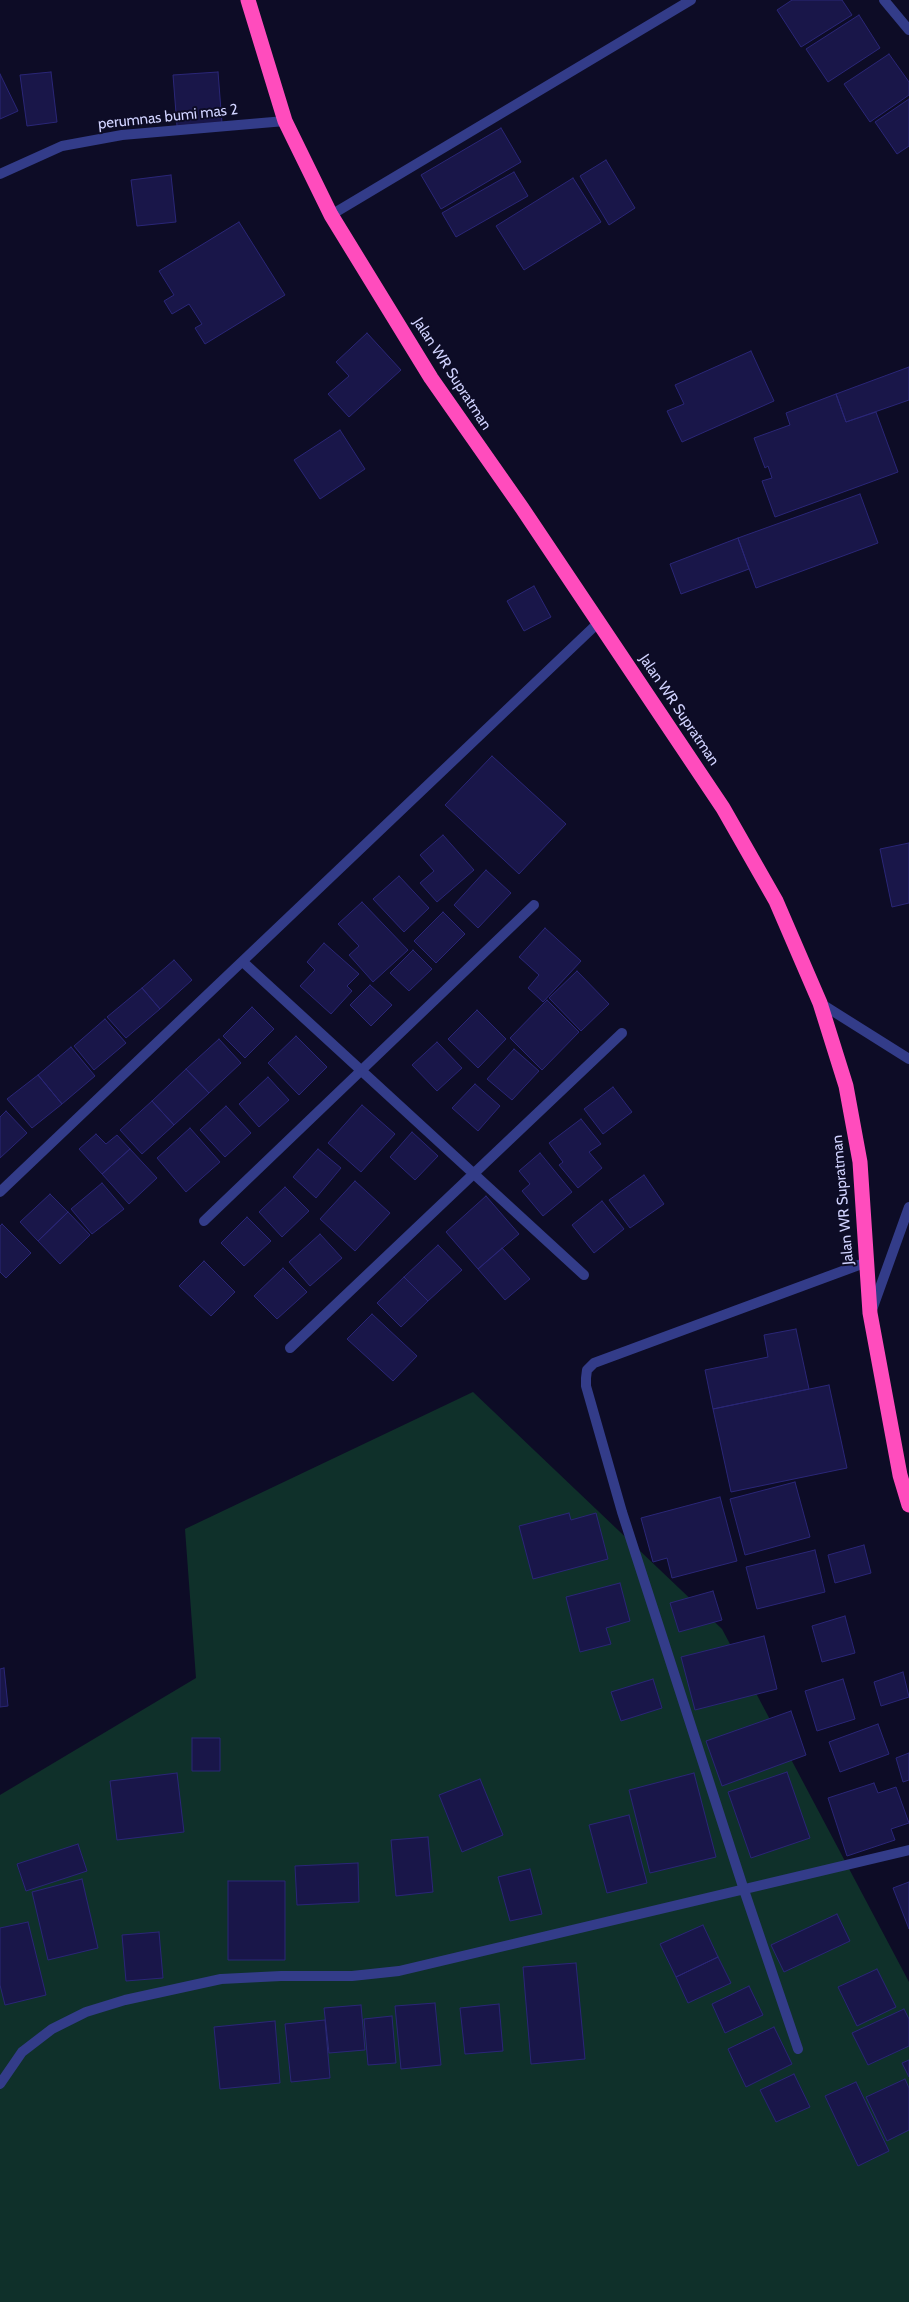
<!DOCTYPE html>
<html>
<head>
<meta charset="utf-8">
<style>
	body { margin:0 }
	canvas { display:block; background:#0d0c26 }
</style>
</head>
<body>
<canvas width="909" height="2302"></canvas>
<script>
const ctx = document.querySelector('canvas').getContext('2d');
ctx.lineJoin = 'round';
function paint(path, color) {
  ctx.fillStyle = color;
  ctx.fill(path, 'evenodd');
}
function toPath(rows) {
  const path = new Path2D();
  for (const r of rows) {
    path.moveTo(r[0], r[1]);
    for (let i = 2; i < r.length; i += 2) path.lineTo(r[i], r[i + 1]);
  }
  return path;
}
function stroke(path, color, width, dash) {
  ctx.strokeStyle = color;
  ctx.lineWidth = width;
  ctx.lineCap = dash ? 'butt' : 'round';
  ctx.setLineDash(dash || []);
  ctx.stroke(path);
}
function write(font, color, halo, rows, align = 'center') {
  ctx.font = font + ' Cabin,sans-serif';
  ctx.lineWidth = 4;
  ctx.setLineDash([]);
  ctx.textBaseline = 'middle';
  ctx.strokeStyle = halo;
  ctx.fillStyle = color;
  for (const [text, x, y, turn = 0] of rows) {
    ctx.save();
    ctx.translate(x, y);
    ctx.rotate((+turn || 0) * Math.PI / 180);
    ctx.textAlign = isNaN(turn) ? turn : align;
    if (halo) ctx.strokeText(text, 0, 0);
    ctx.fillText(text, 0, 0);
    ctx.restore();
  }
}
paint(toPath([
	[473,1392,722,1629,909,1982,909,2302,0,2302,0,1795,196,1678,185,1529]
]), '#0f302a');
const building = toPath([
	[792,0,842,0,852,15,801,47,777,10,792,0],
	[859,15,880,48,828,82,806,49,859,15],
	[889,54,909,82,909,95,870,122,844,84,889,54],
	[51,72,57,122,27,126,20,75,51,72],
	[218,72,222,123,177,126,173,75,218,72],
	[0,74,18,111,0,119,0,74],
	[909,99,909,146,897,154,875,122,909,99],
	[501,128,521,162,441,209,421,175,501,128],
	[606,160,635,208,609,225,580,176,606,160],
	[514,172,528,196,456,237,442,213,514,172],
	[171,175,176,222,137,226,131,180,171,175],
	[573,178,601,222,524,270,496,226,573,178],
	[239,222,285,295,205,344,195,328,202,324,189,304,172,314,164,301,174,295,159,271,239,222],
	[367,333,401,370,349,417,328,394,349,376,336,362,367,333],
	[751,351,774,401,682,442,667,411,684,404,675,385,751,351],
	[909,367,909,400,846,422,836,394,909,367],
	[836,394,846,422,876,412,898,472,775,517,762,481,772,478,768,466,765,468,754,438,790,425,786,413,836,394],
	[340,430,365,469,320,499,294,460,340,430],
	[860,494,878,543,756,588,738,538,860,494],
	[738,538,749,569,681,594,670,564,738,538],
	[534,586,551,617,524,631,507,601,534,586],
	[492,756,566,824,519,874,445,805,492,756],
	[443,835,474,870,437,902,420,883,434,871,420,855,443,835],
	[909,843,909,903,892,907,880,849,909,843],
	[486,870,511,893,478,928,454,905,486,870],
	[399,876,429,908,404,932,373,899,399,876],
	[362,902,408,950,373,982,349,955,359,946,338,924,362,902],
	[443,912,465,934,436,963,414,941,443,912],
	[545,928,581,961,543,1002,528,988,539,975,519,957,545,928],
	[324,943,359,974,347,986,352,991,331,1014,300,986,315,970,307,962,324,943],
	[413,950,432,969,409,991,390,973,413,950],
	[174,960,192,980,160,1009,142,988,174,960],
	[577,971,609,1004,581,1031,549,998,577,971],
	[370,985,392,1005,371,1026,350,1005,370,985],
	[142,988,160,1009,126,1038,107,1017,142,988],
	[547,1000,579,1032,542,1070,510,1038,547,1000],
	[252,1007,274,1029,245,1058,223,1036,252,1007],
	[477,1010,506,1039,478,1068,448,1039,477,1010],
	[105,1019,126,1043,94,1070,74,1046,105,1019],
	[296,1036,327,1067,299,1095,268,1063,296,1036],
	[219,1039,241,1063,209,1093,186,1069,219,1039],
	[437,1042,462,1068,437,1091,412,1065,437,1042],
	[71,1047,95,1076,62,1104,38,1075,71,1047],
	[514,1049,539,1071,512,1100,487,1079,514,1049],
	[186,1069,209,1093,174,1125,152,1101,186,1069],
	[38,1075,62,1104,32,1128,7,1099,38,1075],
	[268,1077,289,1100,259,1127,239,1104,268,1077],
	[475,1084,500,1106,478,1131,452,1108,475,1084],
	[613,1087,632,1112,603,1134,584,1109,613,1087],
	[152,1101,174,1125,142,1154,120,1130,152,1101],
	[362,1105,395,1134,361,1172,328,1143,362,1105],
	[226,1106,251,1133,225,1157,200,1130,226,1106],
	[6,1111,27,1133,0,1158,0,1117,6,1111],
	[581,1119,601,1144,589,1152,602,1168,578,1188,559,1165,563,1162,549,1143,581,1119],
	[190,1128,220,1162,186,1192,157,1158,190,1128],
	[412,1132,438,1156,415,1180,390,1157,412,1132],
	[96,1134,106,1144,117,1135,130,1149,102,1174,79,1149,96,1134],
	[130,1149,157,1178,129,1204,102,1174,130,1149],
	[318,1149,341,1168,316,1198,293,1177,318,1149],
	[540,1153,572,1192,543,1216,522,1191,530,1184,519,1171,540,1153],
	[644,1175,664,1204,630,1228,609,1200,644,1175],
	[355,1181,390,1213,355,1251,320,1219,355,1181],
	[102,1183,124,1209,92,1234,71,1209,102,1183],
	[285,1187,309,1211,282,1237,259,1212,285,1187],
	[50,1194,68,1212,38,1241,20,1222,50,1194],
	[486,1196,519,1234,478,1269,446,1232,486,1196],
	[602,1201,624,1229,594,1253,572,1225,602,1201],
	[68,1212,90,1235,60,1264,38,1241,68,1212],
	[247,1217,271,1241,244,1266,221,1243,247,1217],
	[2,1224,31,1253,6,1278,0,1272,0,1226,2,1224],
	[320,1234,342,1258,310,1286,289,1262,320,1234],
	[438,1245,462,1270,428,1301,404,1277,438,1245],
	[502,1248,530,1279,505,1300,478,1269,502,1248],
	[204,1261,235,1292,211,1316,179,1286,204,1261],
	[283,1268,307,1292,277,1319,254,1296,283,1268],
	[404,1277,428,1301,401,1327,377,1303,404,1277],
	[372,1314,417,1356,393,1381,347,1339,372,1314],
	[796,1329,809,1389,713,1409,705,1370,768,1357,764,1335,796,1329],
	[829,1385,847,1468,731,1492,713,1409,829,1385],
	[795,1482,810,1537,745,1555,730,1499,795,1482],
	[720,1497,737,1561,672,1578,667,1558,653,1562,641,1518,720,1497],
	[569,1513,571,1520,596,1513,608,1559,533,1579,519,1526,569,1513],
	[864,1545,871,1573,835,1583,828,1555,864,1545],
	[815,1550,825,1592,757,1609,746,1567,815,1550],
	[620,1583,630,1621,606,1628,611,1644,580,1652,566,1597,620,1583],
	[713,1591,722,1620,679,1632,670,1603,713,1591],
	[845,1616,855,1653,822,1662,812,1626,845,1616],
	[764,1636,777,1689,695,1710,681,1657,764,1636],
	[4,1668,8,1706,0,1707,0,1669,4,1668],
	[903,1672,909,1697,881,1706,874,1682,903,1672],
	[653,1679,662,1708,621,1721,611,1692,653,1679],
	[843,1679,855,1719,817,1731,805,1691,843,1679],
	[791,1711,806,1755,722,1786,706,1741,791,1711],
	[878,1724,889,1754,840,1772,829,1742,878,1724],
	[192,1738,220,1738,220,1771,192,1771,192,1738],
	[909,1753,909,1780,903,1782,896,1758,909,1753],
	[787,1772,810,1838,751,1858,728,1792,787,1772],
	[177,1773,184,1832,117,1840,110,1781,177,1773],
	[694,1773,716,1857,650,1873,629,1790,694,1773],
	[480,1779,503,1835,462,1852,439,1795,480,1779],
	[874,1783,878,1793,896,1787,909,1823,891,1829,895,1840,847,1856,828,1798,874,1783],
	[629,1815,647,1883,607,1893,589,1825,629,1815],
	[428,1837,433,1892,396,1896,391,1840,428,1837],
	[78,1844,87,1871,26,1891,17,1864,78,1844],
	[358,1863,359,1902,297,1905,295,1866,358,1863],
	[530,1869,542,1914,510,1921,498,1877,530,1869],
	[82,1879,98,1948,48,1960,32,1892,82,1879],
	[228,1881,285,1881,285,1960,228,1960,228,1881],
	[909,1882,909,1929,893,1888,909,1882],
	[837,1914,850,1941,784,1972,771,1945,837,1914],
	[28,1922,46,1995,5,2005,0,1985,0,1928,28,1922],
	[703,1925,718,1957,676,1977,660,1944,703,1925],
	[159,1932,163,1978,126,1981,122,1935,159,1932],
	[718,1957,731,1983,688,2003,676,1977,718,1957],
	[576,1963,585,2059,531,2064,523,1967,576,1963],
	[877,1969,896,2007,857,2026,838,1987,877,1969],
	[749,1986,763,2015,725,2033,712,2004,749,1986],
	[435,2003,441,2065,401,2069,395,2006,435,2003],
	[499,2004,503,2051,465,2054,460,2008,499,2004],
	[361,2005,365,2050,329,2053,324,2008,361,2005],
	[904,2009,909,2019,909,2046,868,2065,852,2033,904,2009],
	[392,2016,396,2063,368,2065,364,2019,392,2016],
	[325,2020,330,2078,291,2082,285,2024,325,2020],
	[275,2021,280,2083,220,2089,214,2027,275,2021],
	[774,2027,792,2064,746,2087,728,2049,774,2027],
	[909,2060,909,2077,902,2063,909,2060],
	[794,2074,810,2107,776,2122,760,2090,794,2074],
	[905,2079,909,2088,909,2130,887,2141,866,2097,905,2079],
	[856,2082,889,2151,858,2166,825,2096,856,2082]
]);
paint(building, '#191649');
stroke(building, '#2a2677', 1);
stroke(toPath([
	[884,0,909,30],
	[0,174,62,146,122,135,285,121],
	[331,215,691,0],
	[243,962,584,1275],
	[820,1003,909,1059],
	[0,1192,599,622],
	[204,1221,534,905],
	[873,1307,909,1207],
	[290,1348,622,1033],
	[798,2049,744,1890,622,1512,586,1386,586,1378,587,1370,594,1363,867,1262],
	[0,2084,22,2052,52,2029,86,2012,125,2000,221,1979,281,1976,352,1976,399,1971,909,1850]
]), '#333c89', 10);
stroke(toPath([
	[248,0,285,121,331,215,431,378,522,508,723,808,776,901,820,1003,846,1086,860,1162,870,1313,900,1475,909,1505]
]), '#ff4cbd', 15);
write('15px', '#d1d3ff', '#0d0c26', [
	["perumnas bumi mas 2",168,117,-6],
	["Jalan WR Supratman",452,374,57],
	["Jalan WR Supratman",679,710,56],
	["Jalan WR Supratman",843,1200,-95]
]);
</script>
</body>
</html>
